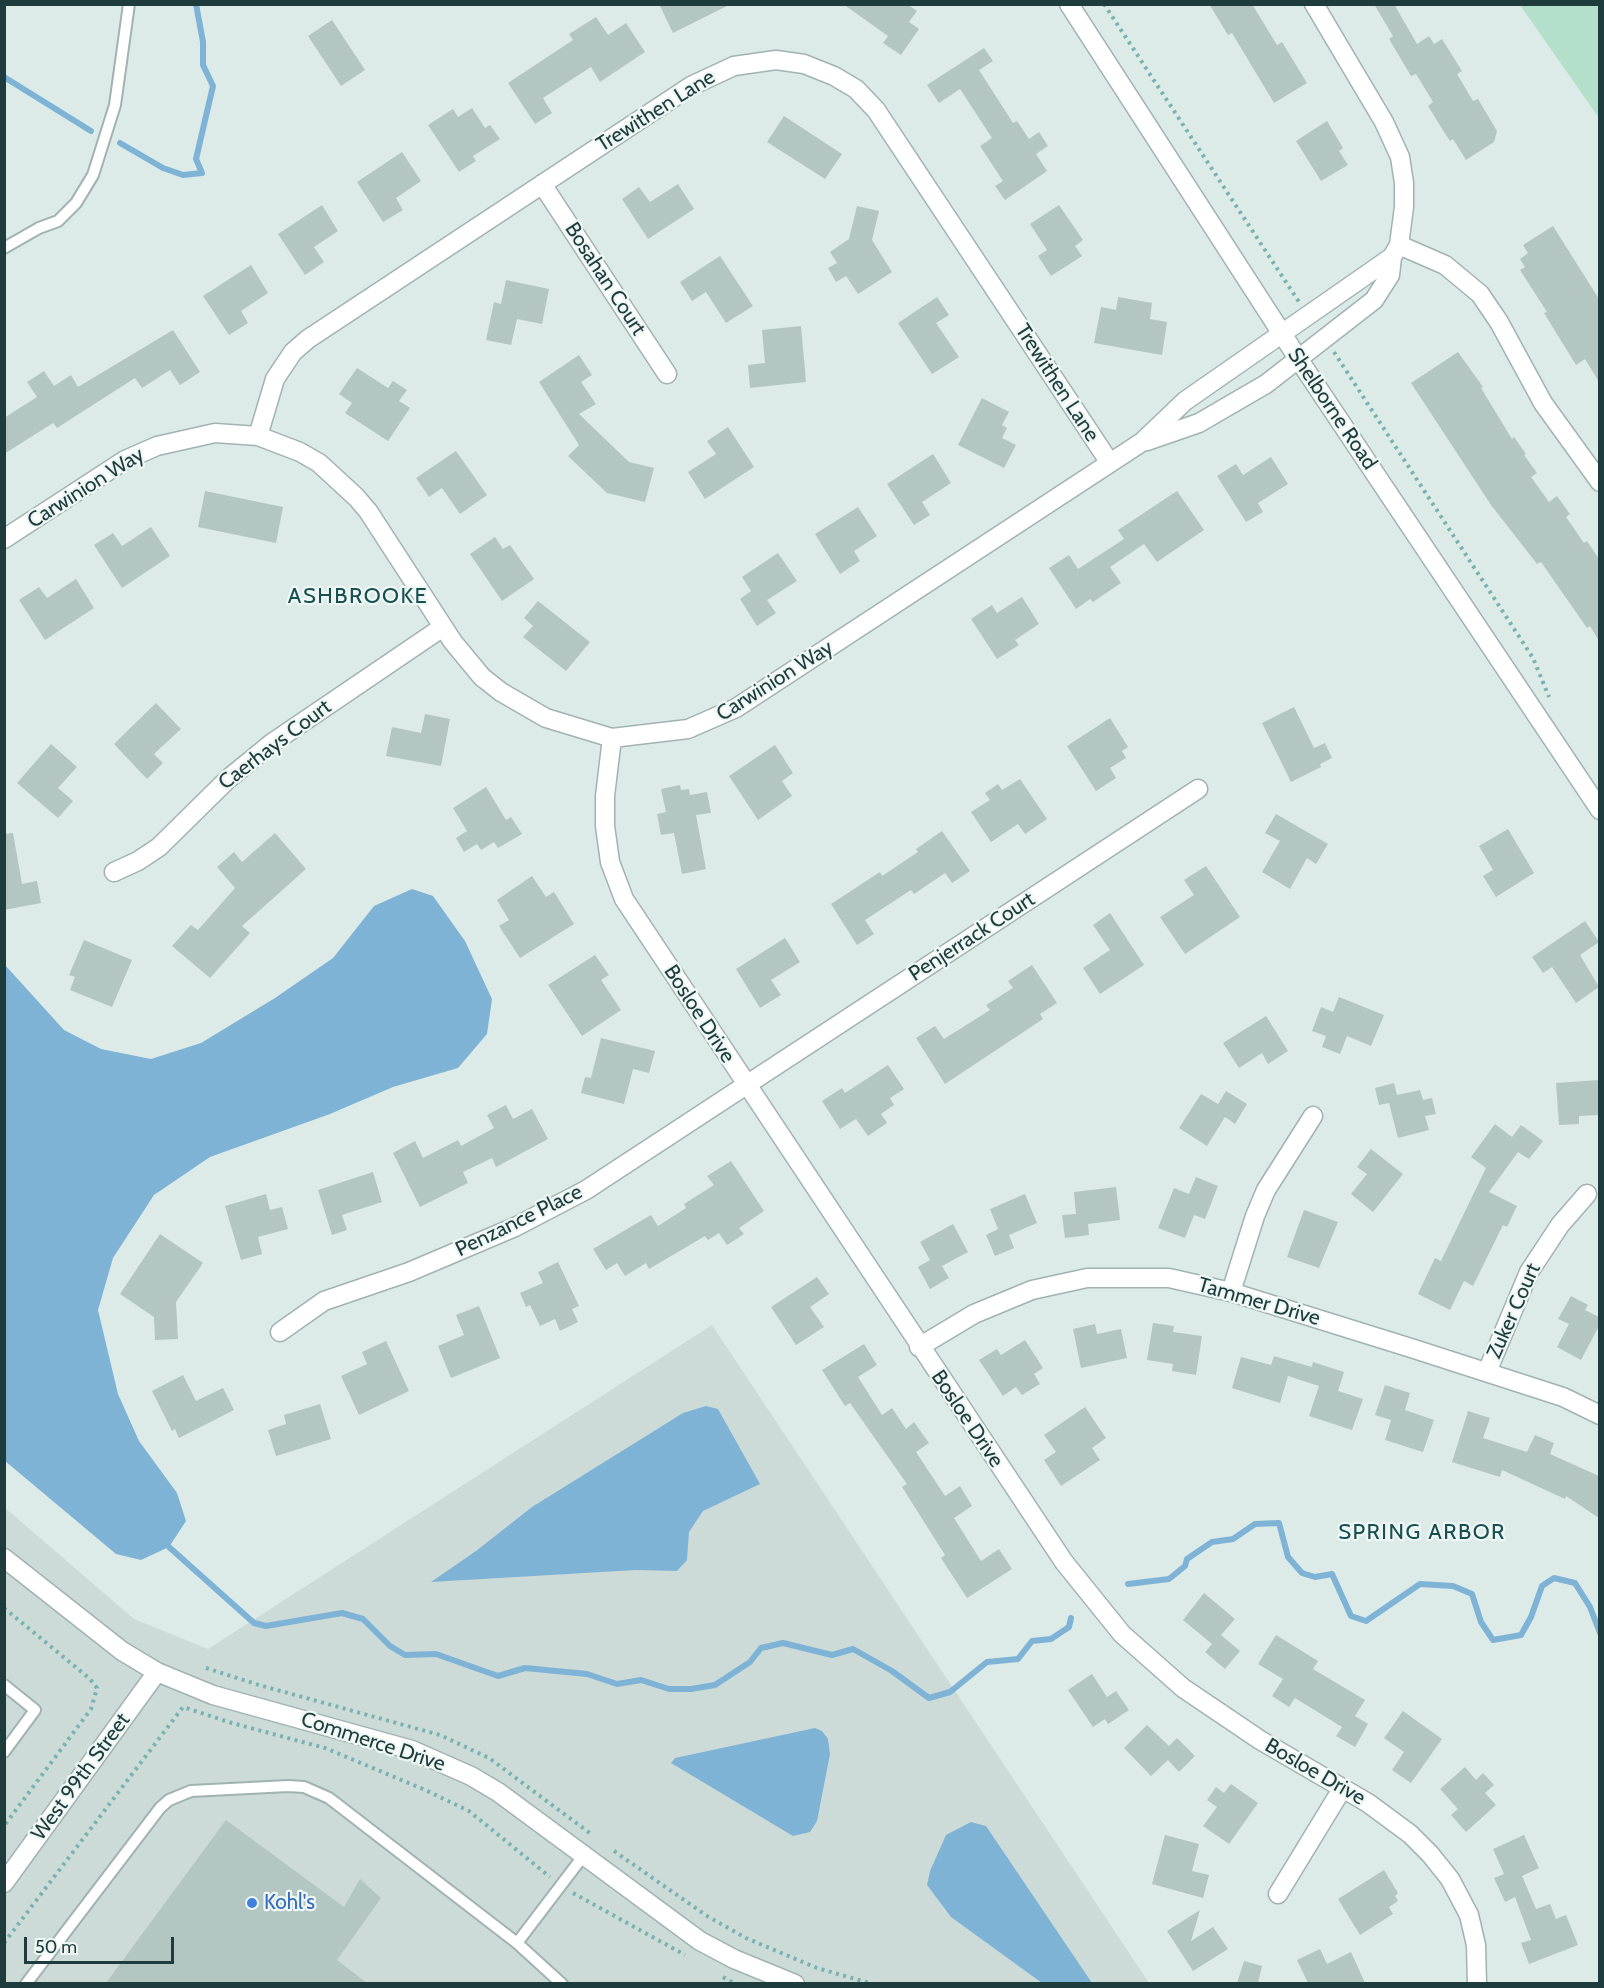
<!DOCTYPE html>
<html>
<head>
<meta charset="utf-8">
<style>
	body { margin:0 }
	#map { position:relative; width:1604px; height:1988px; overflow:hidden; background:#ddebe8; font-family:Cabin,sans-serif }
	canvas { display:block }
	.frame { position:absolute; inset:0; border:6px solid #1d3c3b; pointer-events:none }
	.scale { position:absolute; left:24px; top:1937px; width:150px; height:27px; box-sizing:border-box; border:3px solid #1d3c3b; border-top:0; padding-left:8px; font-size:18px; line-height:21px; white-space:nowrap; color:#1d3c3b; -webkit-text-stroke:4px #eef7f5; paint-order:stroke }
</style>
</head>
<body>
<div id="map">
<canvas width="1604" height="1988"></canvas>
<div class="frame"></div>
<div class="scale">50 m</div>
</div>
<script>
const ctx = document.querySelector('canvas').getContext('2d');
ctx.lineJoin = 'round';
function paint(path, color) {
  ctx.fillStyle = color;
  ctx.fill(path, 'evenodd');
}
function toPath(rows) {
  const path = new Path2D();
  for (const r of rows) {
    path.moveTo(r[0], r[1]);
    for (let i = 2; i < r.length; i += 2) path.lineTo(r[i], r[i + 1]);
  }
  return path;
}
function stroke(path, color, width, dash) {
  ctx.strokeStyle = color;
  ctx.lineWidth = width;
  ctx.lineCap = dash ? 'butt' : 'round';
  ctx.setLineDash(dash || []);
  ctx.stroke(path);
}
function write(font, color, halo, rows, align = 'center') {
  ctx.font = font + ' Cabin,sans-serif';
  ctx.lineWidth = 4.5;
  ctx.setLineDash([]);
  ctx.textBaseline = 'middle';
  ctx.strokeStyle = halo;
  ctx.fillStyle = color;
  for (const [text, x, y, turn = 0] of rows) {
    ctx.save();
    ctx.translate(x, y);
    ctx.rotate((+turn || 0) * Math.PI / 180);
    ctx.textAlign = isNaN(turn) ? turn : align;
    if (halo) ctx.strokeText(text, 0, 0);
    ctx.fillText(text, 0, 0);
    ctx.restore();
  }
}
paint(toPath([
	[712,1325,1149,1983,5,1983,4,1507,134,1619,208,1649]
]), '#ccdbd8');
paint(toPath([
	[1520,5,1599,5,1599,118]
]), '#b4dfca');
paint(toPath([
	[412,889,433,896,465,941,492,999,487,1034,458,1068,393,1087,330,1114,210,1157,154,1195,113,1258,98,1310,118,1394,139,1441,177,1493,186,1521,169,1547,141,1560,116,1554,5,1461,5,965,64,1030,101,1049,151,1059,201,1043,275,998,333,958,374,906],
	[706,1406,718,1409,760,1484,703,1511,689,1532,687,1560,677,1571,636,1570,431,1582,476,1551,532,1507,683,1413],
	[815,1728,822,1731,828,1739,830,1754,817,1821,810,1832,793,1836,671,1763,675,1758],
	[971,1822,986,1826,1092,1983,1042,1983,951,1917,927,1885,930,1871,946,1835]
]), '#7fb3d6');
stroke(toPath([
	[4,77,91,131],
	[120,143,163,168,183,175,202,173,196,159,213,86,203,65,203,42,196,4],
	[169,1547,254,1623,266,1626,342,1613,363,1619,390,1646,405,1655,436,1654,498,1676,525,1668,587,1674,617,1684,641,1680,669,1689,691,1689,715,1685,750,1662,761,1648,783,1643,832,1655,853,1649,892,1671,929,1698,950,1692,987,1662,1018,1659,1032,1641,1051,1639,1069,1627,1071,1618],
	[1128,1584,1169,1579,1185,1566,1187,1559,1212,1542,1233,1539,1255,1524,1279,1523,1288,1557,1302,1573,1315,1577,1332,1574,1351,1616,1366,1621,1420,1584,1453,1586,1472,1594,1481,1622,1493,1640,1521,1635,1531,1617,1542,1586,1554,1578,1575,1583,1590,1607,1600,1633]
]), '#7fb3d6', 6);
paint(toPath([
	[659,4,731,4,673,33],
	[843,4,907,4,917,11,909,22,919,29,901,55,883,43,888,36],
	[1209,4,1252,4,1277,45,1282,42,1307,83,1274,103,1232,33,1228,35],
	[1374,4,1394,4,1417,44,1429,36,1434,44,1442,39,1462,71,1457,74,1473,101,1478,99,1497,131,1494,142,1466,160,1453,139,1450,141,1444,132,1428,106,1433,102,1416,74,1411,76,1389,39,1393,36],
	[596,17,608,35,626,23,645,52,600,82,591,67,543,98,552,113,535,124,508,83,573,40,569,34],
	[332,20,365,70,341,86,308,36],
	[984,48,993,61,979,70,1013,123,1017,121,1029,139,1039,132,1048,146,1036,154,1047,171,1005,200,995,186,1003,181,980,146,992,138,960,89,939,103,927,85],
	[472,108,485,128,490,125,500,139,473,156,476,161,459,172,428,125,453,109,458,117],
	[784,116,842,154,825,179,767,142],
	[1327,121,1343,148,1339,151,1348,165,1321,181,1296,141],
	[402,152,421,181,396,198,403,210,383,222,357,182],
	[678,184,694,209,648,239,622,199,639,187,650,202],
	[322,205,338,231,314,247,324,262,305,275,278,234],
	[1059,205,1083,240,1075,246,1082,256,1051,276,1038,256,1047,250,1030,224],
	[857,206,879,211,872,240,892,272,858,294,846,276,836,282,828,268,837,263,830,252,849,239],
	[1553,226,1599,299,1599,382,1585,359,1576,365,1544,313,1547,312,1520,270,1525,267,1520,259,1528,253,1523,245],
	[720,256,753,306,726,323,706,292,692,301,680,282],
	[251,265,268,293,241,311,248,323,229,335,203,296],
	[506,280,549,289,542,324,517,319,511,345,486,340,494,302,501,304],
	[937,297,949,315,936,323,959,357,932,374,898,323],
	[1118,297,1152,303,1150,319,1167,322,1162,355,1094,343,1101,307,1116,310],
	[801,326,806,382,750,388,748,365,765,363,762,330],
	[173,330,200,372,180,385,170,370,142,388,135,378,57,428,53,423,4,454,4,418,37,397,27,382,44,371,54,386,71,375,78,387],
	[1458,352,1483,387,1481,388,1512,439,1514,437,1526,454,1524,455,1537,473,1531,477,1549,502,1557,496,1570,514,1566,517,1584,543,1587,541,1599,559,1599,641,1590,626,1587,628,1541,562,1537,564,1491,505,1411,383],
	[579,355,592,375,581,382,596,404,579,414,629,462,654,468,645,502,607,493,568,456,579,445,539,382],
	[357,368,388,388,393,381,407,390,399,401,410,408,388,441,345,413,352,403,339,394],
	[982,398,1009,412,1002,425,1007,428,1002,438,1016,445,1004,468,958,445],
	[728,427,754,467,705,499,688,472,716,454,707,441],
	[456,451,487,495,460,514,442,488,429,497,416,478],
	[933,454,951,483,922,502,930,515,914,525,887,484],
	[1271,457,1288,484,1258,503,1263,512,1246,522,1217,476,1236,464,1243,475],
	[205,491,283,507,276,543,198,527],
	[1177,491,1204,530,1157,562,1144,544,1110,567,1121,583,1093,602,1090,599,1076,609,1049,568,1069,555,1078,569,1124,539,1118,530],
	[858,507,877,536,854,551,860,561,840,574,815,534],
	[151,527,170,556,122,588,94,545,113,533,122,546],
	[495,537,503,549,510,545,534,579,502,601,470,554],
	[778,553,797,581,767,600,776,613,757,626,740,599,751,591,742,577],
	[76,579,94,608,45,640,19,600,39,587,47,598],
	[1022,597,1039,624,1015,640,1019,645,997,659,971,619,992,605,997,613],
	[538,601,590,642,566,671,523,637,533,626,524,618],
	[156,703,181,729,154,754,163,763,147,779,114,744],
	[1294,707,1314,748,1325,743,1332,758,1320,764,1321,767,1291,782,1262,723],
	[425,714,450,719,441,766,386,756,392,727,421,733],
	[1110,718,1128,747,1122,751,1126,758,1110,768,1116,778,1096,791,1067,746],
	[51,744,77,767,58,788,73,801,58,818,17,783],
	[775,745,793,773,782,781,792,796,758,820,729,776],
	[1020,779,1047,819,1025,834,1018,824,991,842,971,812,990,800,985,793,998,784,1002,790],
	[680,785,681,790,689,789,690,795,707,792,711,813,696,815,706,869,682,874,674,833,661,835,657,814,666,812,661,789],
	[486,787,506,820,511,817,522,834,498,848,494,842,481,850,477,844,464,852,456,838,467,831,453,808],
	[1276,814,1328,844,1316,864,1307,858,1290,889,1262,872,1280,841,1265,833],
	[1508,829,1534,873,1496,897,1483,876,1493,870,1479,846],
	[942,831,970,871,952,883,945,873,914,894,911,890,865,920,874,934,857,945,831,904,880,872,882,876,918,852,916,849],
	[13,833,22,884,37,881,41,903,4,910,4,834],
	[275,833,306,869,242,926,250,933,210,978,172,946,191,925,198,930,235,888,217,867,234,852,242,862],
	[1206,866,1240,917,1185,954,1160,917,1194,895,1184,880],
	[532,876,546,897,554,892,574,924,520,958,499,926,509,920,497,900],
	[1110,913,1144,965,1100,994,1083,968,1110,950,1093,925],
	[1585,921,1599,942,1580,955,1599,987,1576,1003,1552,967,1543,973,1532,957],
	[785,938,800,962,771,980,781,995,760,1008,736,969],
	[84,940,132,960,112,1007,70,990,75,977,69,975],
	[595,955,609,975,601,980,621,1010,582,1036,548,985],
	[1032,965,1057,1003,1040,1014,1043,1019,945,1084,916,1038,935,1026,944,1039,990,1010,986,1005,1013,988,1008,981],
	[1339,997,1384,1015,1371,1046,1347,1036,1340,1054,1322,1047,1326,1036,1312,1031,1321,1007,1333,1012],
	[1266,1016,1288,1051,1268,1064,1262,1053,1239,1068,1223,1043],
	[601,1038,655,1051,649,1073,633,1069,624,1104,581,1093,585,1077,591,1078],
	[888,1065,904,1089,890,1098,894,1105,881,1114,887,1123,868,1136,856,1119,840,1129,822,1101,842,1088,845,1093],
	[1599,1080,1599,1115,1579,1116,1579,1124,1559,1125,1556,1083],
	[1394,1083,1397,1095,1420,1090,1423,1100,1432,1098,1436,1114,1425,1116,1429,1130,1398,1138,1389,1103,1379,1105,1375,1088],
	[1226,1091,1247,1104,1235,1124,1225,1117,1207,1146,1179,1128,1201,1094,1218,1104],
	[506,1105,513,1119,532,1109,548,1139,496,1167,492,1158,463,1172,468,1183,420,1207,393,1153,415,1141,423,1158,458,1140,461,1146,494,1128,487,1115],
	[1495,1124,1512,1137,1521,1125,1543,1141,1529,1159,1518,1152,1489,1192,1517,1206,1507,1227,1503,1225,1473,1286,1464,1281,1450,1310,1418,1294,1435,1258,1441,1261,1486,1168,1471,1157],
	[1371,1149,1403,1174,1373,1212,1351,1194,1367,1174,1357,1167],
	[731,1161,764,1211,739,1228,744,1234,727,1245,719,1233,708,1240,705,1236,649,1269,646,1263,625,1276,617,1263,606,1270,593,1249,651,1215,658,1226,686,1208,684,1204,714,1185,707,1176],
	[373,1172,382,1202,342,1215,347,1230,332,1235,318,1190],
	[1196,1177,1218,1186,1205,1219,1194,1215,1185,1238,1158,1228,1174,1188,1189,1194],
	[1116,1187,1120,1220,1088,1224,1089,1235,1065,1238,1062,1215,1076,1214,1074,1192],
	[266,1194,270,1210,282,1207,288,1229,258,1237,262,1254,241,1260,225,1206],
	[1025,1194,1037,1223,1009,1235,1014,1248,995,1256,986,1235,998,1229,990,1209],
	[1304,1210,1338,1222,1319,1268,1287,1257],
	[953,1224,968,1252,942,1266,949,1278,930,1289,918,1267,930,1260,920,1242],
	[160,1234,203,1263,176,1302,178,1339,155,1340,154,1317,120,1294],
	[558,1262,579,1306,572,1309,578,1322,560,1331,555,1319,540,1326,530,1305,526,1307,520,1293,543,1283,538,1272],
	[817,1277,829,1294,810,1307,824,1327,796,1345,771,1307],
	[1571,1296,1588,1305,1585,1310,1599,1317,1599,1326,1581,1360,1557,1347,1569,1324,1558,1319],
	[479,1306,500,1358,451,1378,438,1346,464,1335,456,1315],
	[1153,1323,1174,1326,1173,1332,1202,1336,1196,1375,1172,1371,1173,1364,1147,1360],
	[1095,1324,1097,1334,1121,1329,1127,1358,1081,1368,1073,1329],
	[1025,1340,1043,1368,1034,1374,1040,1384,1022,1395,1016,1387,1003,1396,979,1360,997,1349,1001,1355],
	[386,1341,409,1391,359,1415,341,1376,367,1364,362,1352],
	[864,1344,877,1365,858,1377,882,1415,892,1408,906,1429,914,1422,929,1443,916,1452,945,1496,960,1486,972,1506,954,1518,981,1561,999,1549,1012,1569,967,1598,941,1558,945,1555,902,1487,907,1484,850,1403,845,1406,822,1370],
	[1274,1356,1312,1367,1313,1362,1344,1372,1338,1391,1363,1399,1352,1430,1309,1416,1319,1386,1288,1376,1280,1403,1232,1388,1241,1357,1271,1365],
	[183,1375,196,1401,223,1388,234,1410,179,1438,175,1429,172,1431,152,1391],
	[1385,1385,1410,1393,1405,1410,1434,1420,1423,1452,1385,1440,1391,1420,1375,1415],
	[320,1404,331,1439,276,1456,268,1430,286,1424,284,1415],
	[1085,1407,1106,1438,1092,1448,1100,1460,1061,1486,1044,1460,1056,1452,1044,1435],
	[1468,1411,1490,1418,1483,1438,1527,1452,1535,1435,1554,1443,1550,1454,1599,1476,1599,1518,1566,1496,1565,1499,1502,1470,1500,1477,1452,1462],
	[1204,1593,1235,1619,1221,1635,1240,1651,1225,1669,1205,1652,1212,1644,1183,1620],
	[1276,1635,1318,1661,1313,1669,1365,1700,1355,1716,1368,1724,1355,1747,1336,1736,1342,1727,1295,1698,1289,1707,1272,1696,1283,1679,1258,1664],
	[1092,1674,1107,1697,1116,1691,1129,1710,1108,1724,1105,1719,1093,1727,1068,1690],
	[1403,1711,1442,1739,1411,1783,1392,1770,1404,1752,1384,1738],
	[1147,1725,1169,1746,1177,1738,1195,1756,1179,1772,1168,1760,1151,1776,1124,1748],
	[1465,1767,1476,1780,1483,1773,1494,1785,1485,1793,1496,1805,1466,1832,1451,1815,1458,1809,1440,1789],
	[1231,1784,1258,1803,1229,1844,1203,1826,1217,1807,1207,1800,1216,1787,1224,1793],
	[226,1820,344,1907,360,1879,381,1898,337,1960,367,1983,106,1983],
	[1165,1835,1199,1844,1192,1871,1209,1875,1203,1898,1152,1884],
	[1524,1835,1539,1868,1522,1876,1536,1909,1550,1904,1556,1919,1566,1915,1578,1945,1529,1964,1521,1943,1531,1940,1515,1897,1505,1902,1494,1878,1504,1874,1493,1849],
	[1384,1870,1398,1893,1395,1896,1398,1901,1389,1907,1393,1914,1360,1935,1338,1899],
	[1200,1910,1191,1941,1213,1927,1228,1949,1193,1971,1167,1931],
	[1320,1949,1327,1964,1351,1952,1365,1983,1308,1983,1297,1960],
	[1244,1961,1262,1966,1258,1983,1237,1983]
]), '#b3c6c2');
const service = toPath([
	[4,248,39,228,58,221,76,203,93,175,115,105,129,4],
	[4,1685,35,1710,4,1752],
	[517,1943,584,1855],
	[26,1984,160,1808,169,1800,191,1791,288,1786,304,1787,329,1798,517,1943,562,1984]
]);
const minor = toPath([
	[542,184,667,374],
	[1399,245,1445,265,1480,294,1499,322,1543,403,1600,482],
	[258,436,275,379,293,352,308,339,691,86,734,66,776,60,804,64,834,76,856,89,876,110,1110,463],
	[1147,441,1199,423,1266,384,1374,300,1390,275,1392,257,1399,245,1404,207,1404,183,1400,157,1384,122,1314,4],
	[4,539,125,460,157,446,215,433,258,436,300,452,319,463,356,497,368,511,453,642,482,677,501,692,546,718,612,738,688,729,736,708,1142,442,1185,401,1392,257],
	[612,738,605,796,605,826,610,862,624,899,1064,1562,1122,1634,1183,1688,1260,1740,1368,1803,1410,1834,1430,1854,1450,1879,1469,1915,1476,1945,1477,1984],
	[114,872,138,861,159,847,228,779,272,743,443,627],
	[1231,1292,1255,1216,1266,1190,1313,1116],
	[280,1332,324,1301,409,1272,515,1227,586,1190,1198,789],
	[919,1347,974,1314,1032,1290,1087,1278,1169,1278,1231,1292,1411,1348,1563,1397,1600,1415],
	[1487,1372,1529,1272,1560,1225,1587,1194],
	[4,1558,122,1651,157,1672,213,1695,412,1750,471,1776,498,1792,700,1941,734,1959,795,1984],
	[4,1883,157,1672],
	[1278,1894,1342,1789]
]);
const tertiary = toPath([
	[1069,4,1299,360,1600,810]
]);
stroke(service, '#a0b3b1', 14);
stroke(minor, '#a0b3b1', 21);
stroke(tertiary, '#a0b3b1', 21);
stroke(toPath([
	[1104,4,1299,302],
	[1334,352,1533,658,1549,697],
	[4,1608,89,1678,97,1688,91,1709,4,1826],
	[206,1668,259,1685,440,1735,489,1758,591,1834],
	[614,1851,707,1916,746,1938,817,1968,873,1984],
	[573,1893,685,1955],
	[4,1943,183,1707,232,1723,325,1748,423,1789,469,1811,550,1877],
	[723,1977,735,1984]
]), '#7ab2af', 4, [3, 4.5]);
stroke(service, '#fff', 10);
stroke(minor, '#fff', 18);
stroke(tertiary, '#fff', 18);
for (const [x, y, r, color] of [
	[252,1903,6,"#3f7fe0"]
]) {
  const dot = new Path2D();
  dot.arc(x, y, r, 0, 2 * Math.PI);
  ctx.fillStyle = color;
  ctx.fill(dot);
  stroke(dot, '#eef7f5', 2);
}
write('21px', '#1d3c3b', '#eef7f5', [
	["Trewithen Lane",656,111,-32],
	["Bosahan Court",605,279,57],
	["Trewithen Lane",1057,383,57],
	["Shelborne Road",1332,409,56],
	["Carwinion Way",86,488,-32],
	["Carwinion Way",775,681,-32],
	["Caerhays Court",275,745,-37],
	["Penjerrack Court",972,937,-33],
	["Bosloe Drive",699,1014,57],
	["Penzance Place",519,1221,-26],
	["Tammer Drive",1259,1302,16],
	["Zuker Court",1514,1311,-66],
	["Bosloe Drive",967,1419,56],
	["Commerce Drive",373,1742,18],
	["Bosloe Drive",1315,1772,30],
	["West 99th Street",81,1777,-54]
]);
write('21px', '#366cbe', '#eef7f5', [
	["Kohl's",264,1903]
], 'left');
ctx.letterSpacing = '1.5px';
write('22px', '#184f50', '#eef7f5', [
	["ASHBROOKE",358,597],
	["SPRING ARBOR",1422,1533]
]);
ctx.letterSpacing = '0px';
</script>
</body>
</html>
